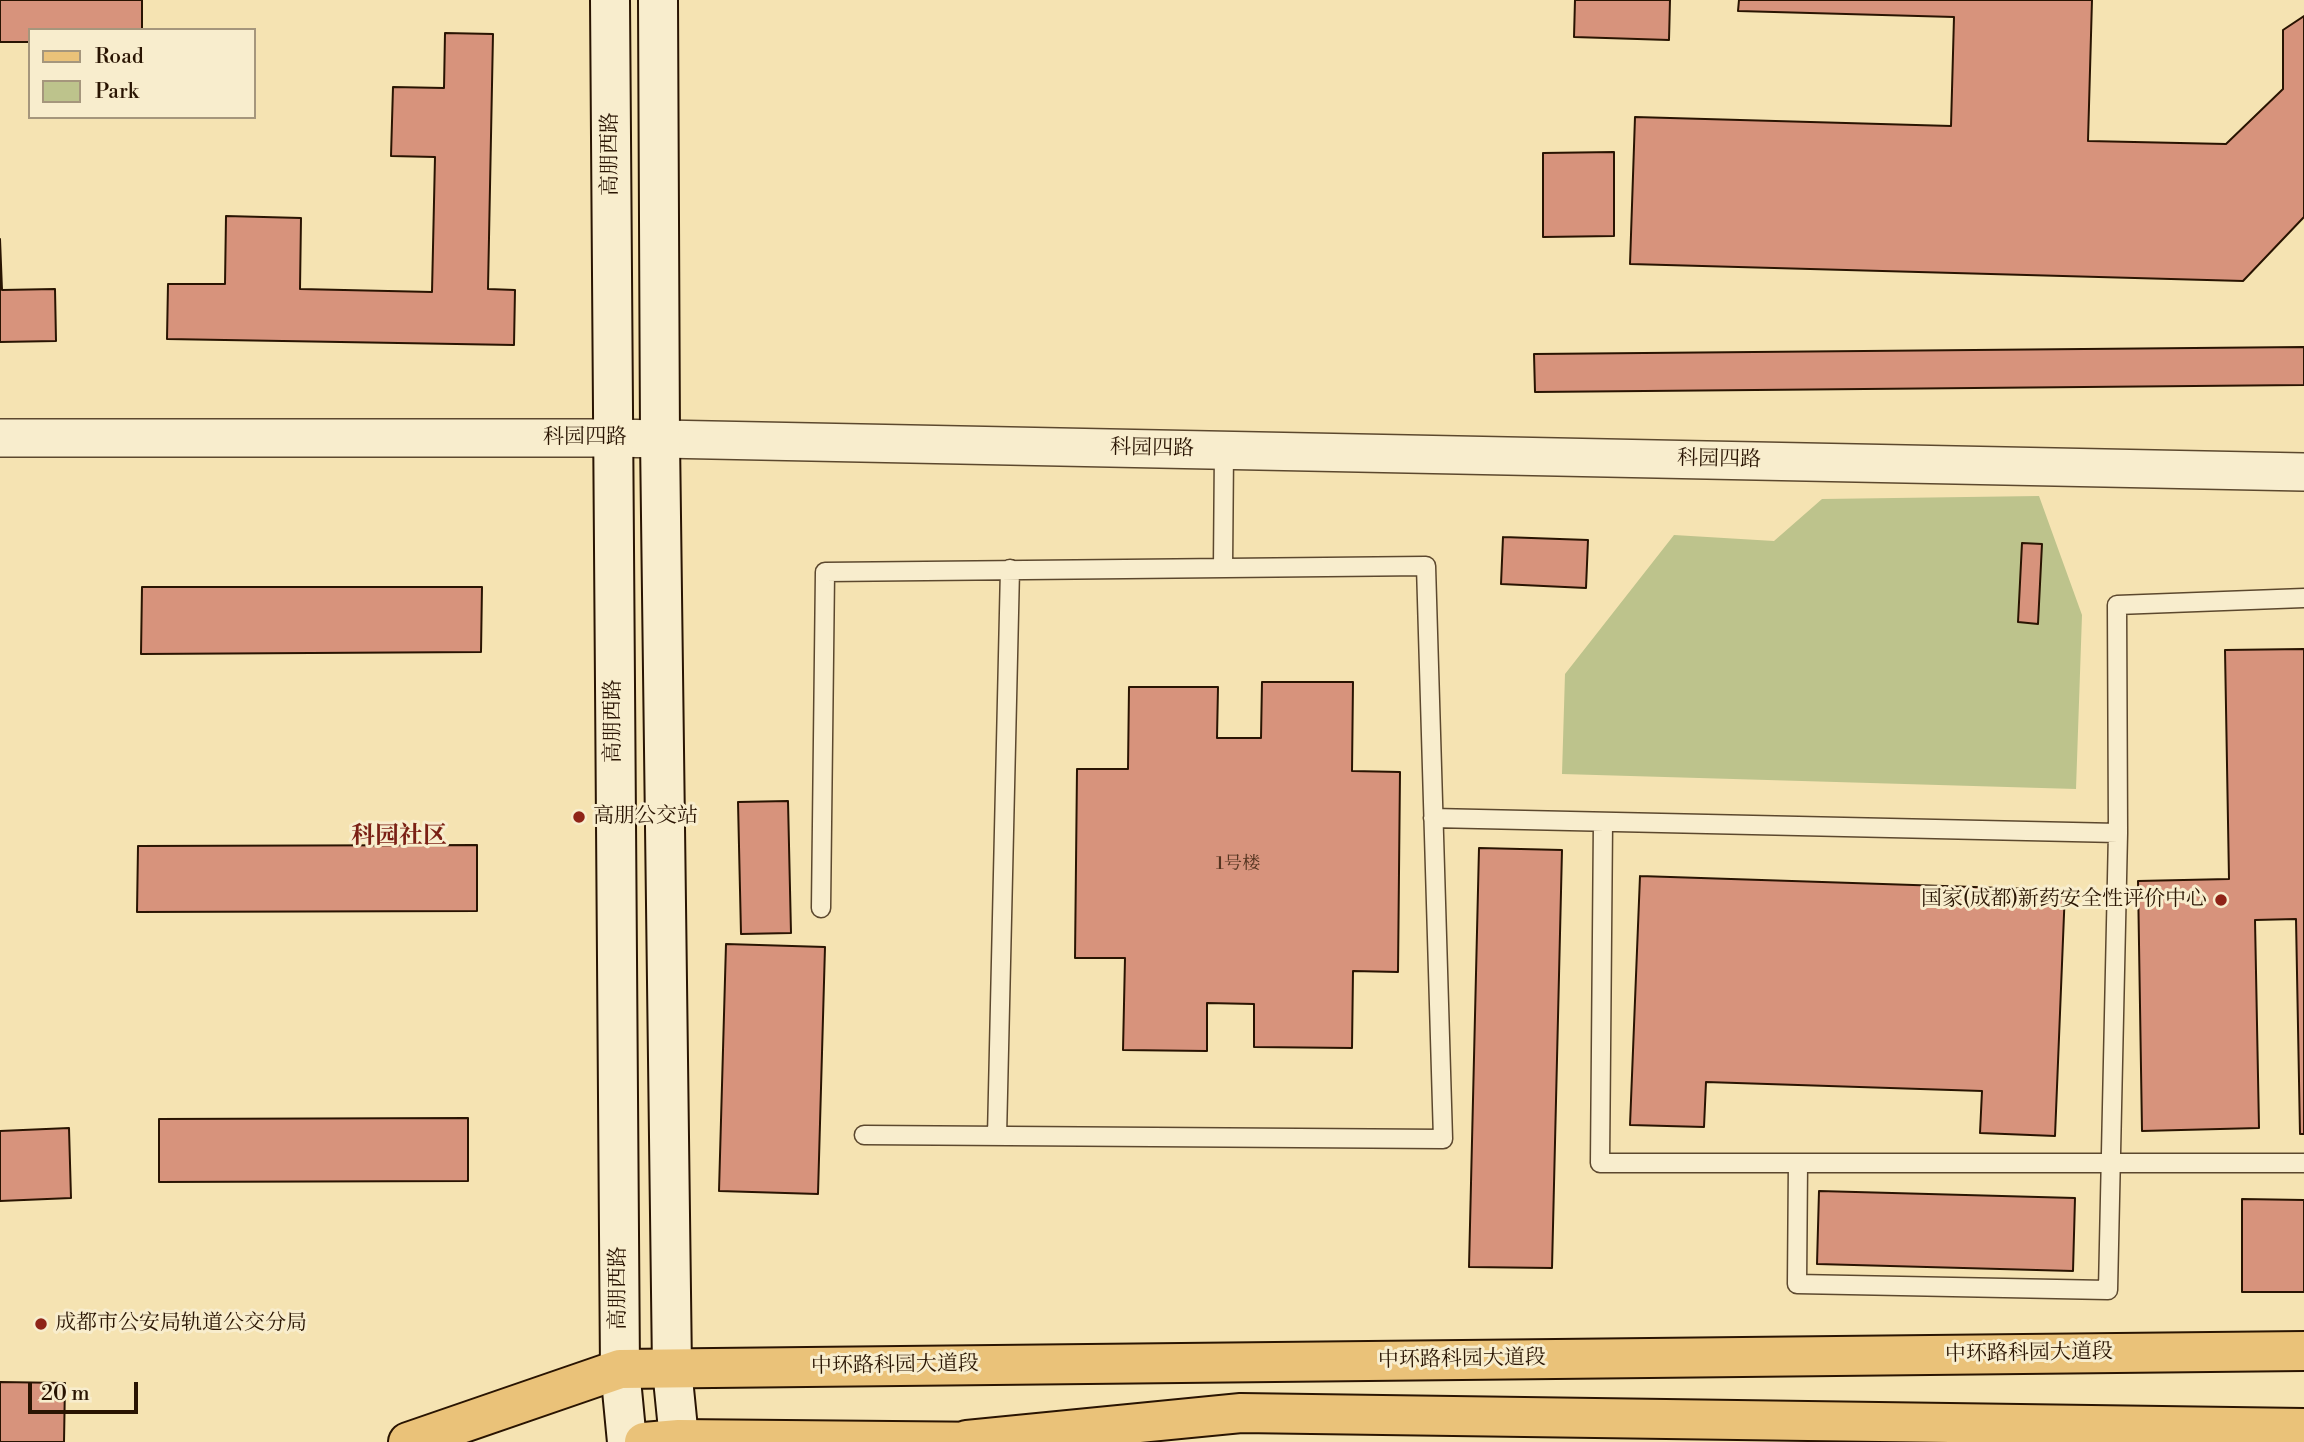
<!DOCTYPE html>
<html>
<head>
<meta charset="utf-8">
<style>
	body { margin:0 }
	#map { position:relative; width:2304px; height:1442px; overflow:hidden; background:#f5e3b2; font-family:"Libre Bodoni",serif }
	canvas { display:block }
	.legend { position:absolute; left:28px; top:28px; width:228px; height:91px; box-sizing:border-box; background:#f8edcd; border:2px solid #a5967c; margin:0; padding:9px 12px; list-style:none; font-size:21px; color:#291402 }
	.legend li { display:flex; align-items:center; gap:14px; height:35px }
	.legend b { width:35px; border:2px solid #a5967c }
	.scale { position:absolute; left:28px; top:1382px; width:110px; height:32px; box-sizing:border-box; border:4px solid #291402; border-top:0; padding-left:9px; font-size:21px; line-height:24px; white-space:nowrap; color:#291402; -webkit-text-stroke:5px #f8edcd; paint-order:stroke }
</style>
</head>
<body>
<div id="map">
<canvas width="2304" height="1442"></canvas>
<ul class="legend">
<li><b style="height:9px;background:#eac279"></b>Road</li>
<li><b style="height:19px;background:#bdc38c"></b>Park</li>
</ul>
<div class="scale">20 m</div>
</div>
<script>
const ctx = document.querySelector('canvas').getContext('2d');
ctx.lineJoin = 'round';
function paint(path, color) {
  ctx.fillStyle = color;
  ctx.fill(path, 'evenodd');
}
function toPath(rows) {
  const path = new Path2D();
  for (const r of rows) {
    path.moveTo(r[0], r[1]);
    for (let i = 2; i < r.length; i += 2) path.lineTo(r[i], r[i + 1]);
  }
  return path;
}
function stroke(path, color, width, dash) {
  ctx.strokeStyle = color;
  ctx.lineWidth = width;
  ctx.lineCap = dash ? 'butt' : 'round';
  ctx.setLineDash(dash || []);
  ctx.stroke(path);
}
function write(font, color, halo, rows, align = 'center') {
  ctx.font = font + ' "Libre Bodoni","Noto Serif SC",serif';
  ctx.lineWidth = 6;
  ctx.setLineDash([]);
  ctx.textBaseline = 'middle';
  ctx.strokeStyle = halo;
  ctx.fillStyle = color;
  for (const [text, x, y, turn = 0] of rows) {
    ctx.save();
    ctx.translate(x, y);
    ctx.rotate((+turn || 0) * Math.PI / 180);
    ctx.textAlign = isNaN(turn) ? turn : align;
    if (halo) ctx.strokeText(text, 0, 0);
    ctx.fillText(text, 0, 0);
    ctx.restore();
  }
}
paint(toPath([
	[2039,496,2082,615,2076,789,1562,774,1565,674,1674,535,1774,541,1822,499]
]), '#bdc38c');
const building = toPath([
	[0,0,142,0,142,30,30,30,30,42,0,42,0,0],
	[1575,0,1670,0,1669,40,1574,37,1575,0],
	[1739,0,2092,0,2088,141,2226,144,2283,89,2283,30,2304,16,2304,217,2243,281,1630,264,1635,117,1951,126,1954,17,1738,11,1739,0],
	[445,33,493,34,488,289,515,290,514,345,167,339,168,284,225,284,226,216,301,218,300,289,432,292,435,157,391,156,393,87,444,88,445,33],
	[1614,152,1614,236,1543,237,1543,153,1614,152],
	[0,239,2,290,55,289,56,341,0,342,0,239],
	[2304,347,2304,385,1535,392,1534,354,2304,347],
	[1503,537,1588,540,1586,588,1501,584,1503,537],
	[2022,543,2042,544,2038,624,2018,622,2022,543],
	[142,587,482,587,481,652,141,654,142,587],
	[2304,649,2304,1134,2300,1134,2296,919,2255,920,2259,1128,2142,1131,2138,881,2229,879,2225,650,2304,649],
	[1262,682,1353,682,1352,771,1400,772,1398,972,1353,971,1352,1048,1254,1047,1254,1004,1207,1003,1207,1051,1123,1050,1125,958,1075,958,1077,769,1128,769,1129,687,1218,687,1217,738,1261,738,1262,682],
	[788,801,791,933,741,934,738,802,788,801],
	[477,845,477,911,137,912,138,846,477,845],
	[1479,848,1562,850,1552,1268,1469,1267,1479,848],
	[1640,876,2065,890,2055,1136,1980,1133,1982,1091,1706,1082,1704,1127,1630,1125,1640,876],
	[726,944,825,947,818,1194,719,1191,726,944],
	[468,1118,468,1181,159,1182,159,1119,468,1118],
	[69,1128,71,1198,0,1201,0,1131,69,1128],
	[1819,1191,2075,1198,2073,1271,1817,1264,1819,1191],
	[2242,1199,2304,1200,2304,1292,2242,1292,2242,1199],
	[0,1382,65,1383,64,1442,0,1442,0,1382]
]);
paint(building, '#d7937c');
stroke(building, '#291402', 2);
const lane = toPath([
	[1223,567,1224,450],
	[1433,818,2118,833],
	[1603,822,1600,1163,2304,1163],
	[821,908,825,572,1426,566,1443,1139,864,1135],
	[997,1136,1010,569],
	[1798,1163,1797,1284,2108,1290,2118,833,2117,605,2304,598]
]);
const street = toPath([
	[0,438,612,438,2304,472]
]);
const secondary = toPath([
	[610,0,620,1369,627,1442],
	[658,0,660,439,672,1369,679,1439]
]);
const primary = toPath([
	[408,1442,620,1369,2304,1351],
	[644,1442,679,1439,999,1442]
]);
const highway = toPath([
	[967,1440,1241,1413,2304,1428]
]);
stroke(lane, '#5c482e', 21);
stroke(street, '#5c482e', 40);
stroke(secondary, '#291402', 42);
stroke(primary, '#291402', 42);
stroke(highway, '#291402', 42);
stroke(lane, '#f8edcd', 18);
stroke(street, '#f8edcd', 37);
stroke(secondary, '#f8edcd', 38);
stroke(primary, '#eac279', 38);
stroke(highway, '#eac279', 38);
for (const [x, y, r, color] of [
	[579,817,7,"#8f2418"],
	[2221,900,7,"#8f2418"],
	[41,1324,7,"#8f2418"]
]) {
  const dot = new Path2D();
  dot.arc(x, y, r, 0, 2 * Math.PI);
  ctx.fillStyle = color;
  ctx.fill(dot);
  stroke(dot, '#f8edcd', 2.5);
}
write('18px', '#543420', null, [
	["1号楼",1238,865]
]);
write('21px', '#291402', '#f8edcd', [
	["高朋西路",611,154,-90],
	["科园四路",585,438],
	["科园四路",1152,449,1],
	["科园四路",1719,460,1],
	["高朋西路",614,721,-90],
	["高朋西路",619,1288,-90],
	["中环路科园大道段",2029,1354,-1],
	["中环路科园大道段",1462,1360,-1],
	["中环路科园大道段",895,1366,-1]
]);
write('21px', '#291402', '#f8edcd', [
	["高朋公交站",593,817],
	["国家(成都)新药安全性评价中心",2207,900,"right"],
	["成都市公安局轨道公交分局",55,1324]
], 'left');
write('bold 24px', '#7a1f14', '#f8edcd', [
	["科园社区",399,837]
]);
</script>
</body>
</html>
